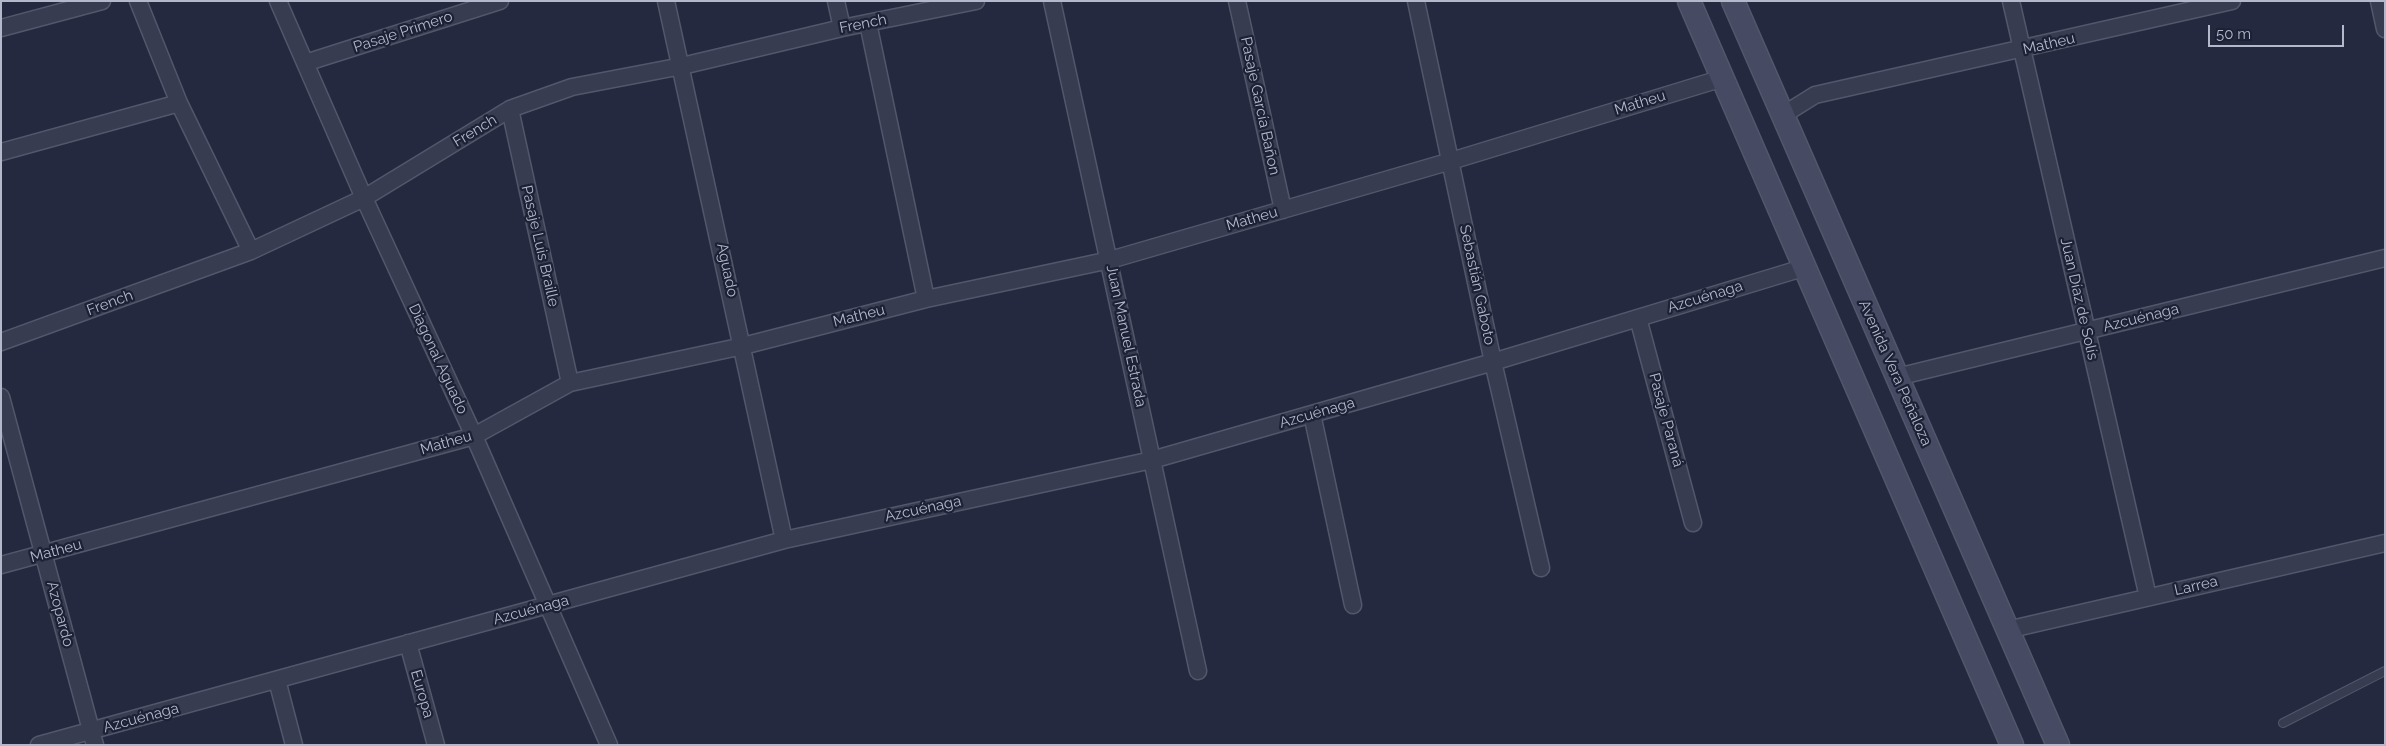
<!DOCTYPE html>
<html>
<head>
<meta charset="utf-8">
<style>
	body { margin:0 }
	#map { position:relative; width:2386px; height:746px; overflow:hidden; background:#242940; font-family:Raleway,sans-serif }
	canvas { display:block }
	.frame { position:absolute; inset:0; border:2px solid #b4b8cb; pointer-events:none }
	.scale { position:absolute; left:2208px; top:25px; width:136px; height:22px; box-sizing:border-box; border:2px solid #b4b8cb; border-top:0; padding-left:6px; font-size:15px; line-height:18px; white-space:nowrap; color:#b4b8cb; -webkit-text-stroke:4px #1d2135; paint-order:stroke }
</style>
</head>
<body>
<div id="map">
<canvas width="2386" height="746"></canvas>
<div class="frame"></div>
<div class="scale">50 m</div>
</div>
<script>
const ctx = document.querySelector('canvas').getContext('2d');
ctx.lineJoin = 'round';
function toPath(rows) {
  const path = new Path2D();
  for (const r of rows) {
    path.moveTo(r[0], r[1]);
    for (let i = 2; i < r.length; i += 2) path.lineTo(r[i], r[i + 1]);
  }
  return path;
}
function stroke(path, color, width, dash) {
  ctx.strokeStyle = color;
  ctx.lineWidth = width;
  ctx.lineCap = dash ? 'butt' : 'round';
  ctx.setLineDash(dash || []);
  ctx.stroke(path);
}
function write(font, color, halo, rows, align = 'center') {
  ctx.font = font + ' Raleway,sans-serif';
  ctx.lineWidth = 4.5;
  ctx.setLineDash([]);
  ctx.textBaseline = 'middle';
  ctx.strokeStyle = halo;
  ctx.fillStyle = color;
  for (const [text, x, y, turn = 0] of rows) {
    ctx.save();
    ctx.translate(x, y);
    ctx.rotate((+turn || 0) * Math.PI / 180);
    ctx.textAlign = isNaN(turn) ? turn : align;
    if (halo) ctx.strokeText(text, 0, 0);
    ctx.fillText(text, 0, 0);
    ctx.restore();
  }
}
const lane = toPath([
	[2283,723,2385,671]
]);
const street = toPath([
	[138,1,179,103,251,251],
	[278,1,364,198,474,436,609,745],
	[666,1,784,540],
	[836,1,842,28],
	[1052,1,1198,671],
	[1237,1,1283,210],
	[1416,1,1493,362,1541,568],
	[2011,1,2148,597],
	[2379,1,2385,29],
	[868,23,926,299],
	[1,28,102,1],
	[305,63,500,1],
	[510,109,570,383],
	[1783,115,1815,95,2232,1],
	[1,152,179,103],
	[1638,318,1693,523],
	[1,342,251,251,364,198,510,109,572,87,682,66,842,28,976,1],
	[1897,377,2385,258],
	[1,397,95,745],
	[1312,414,1353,605],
	[1,565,474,436,570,383,743,346,926,299,1110,260,1451,161,1723,78],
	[2007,630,2385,543],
	[408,643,436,745],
	[277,680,294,745],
	[39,745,784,540,1152,460,1493,362,1806,267]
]);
const secondary = toPath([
	[1689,1,2012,745],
	[1733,1,2058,745]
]);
stroke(lane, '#53576b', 10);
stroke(street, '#53576b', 19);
stroke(secondary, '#53576b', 25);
stroke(lane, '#383c50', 8);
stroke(street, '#383c50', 16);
stroke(secondary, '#464a63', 22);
write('15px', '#b4b8cb', '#1d2135', [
	["French",863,24,-11],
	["Pasaje Primero",403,32,-18],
	["Matheu",2049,44,-13],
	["Matheu",1640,103,-17],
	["Pasaje García Bañon",1260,106,78],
	["French",475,131,-31],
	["Matheu",1252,219,-16],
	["Pasaje Luis Braille",540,246,77],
	["Aguado",727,270,78],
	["Sebastián Gaboto",1477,285,78],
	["Azcuénaga",1705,297,-17],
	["Juan Díaz de Solís",2079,299,77],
	["French",110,303,-20],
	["Matheu",859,316,-14],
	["Azcuénaga",2141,318,-14],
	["Juan Manuel Estrada",1126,336,78],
	["Diagonal Aguado",438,359,65],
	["Avenida Vera Peñaloza",1895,373,66],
	["Azcuénaga",1317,413,-16],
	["Pasaje Paraná",1666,420,75],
	["Matheu",446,443,-16],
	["Azcuénaga",923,509,-12],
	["Matheu",56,551,-15],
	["Larrea",2196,586,-13],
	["Azcuénaga",531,610,-15],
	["Azopardo",60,614,75],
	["Europa",422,694,74],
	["Azcuénaga",141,718,-15]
]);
</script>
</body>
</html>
